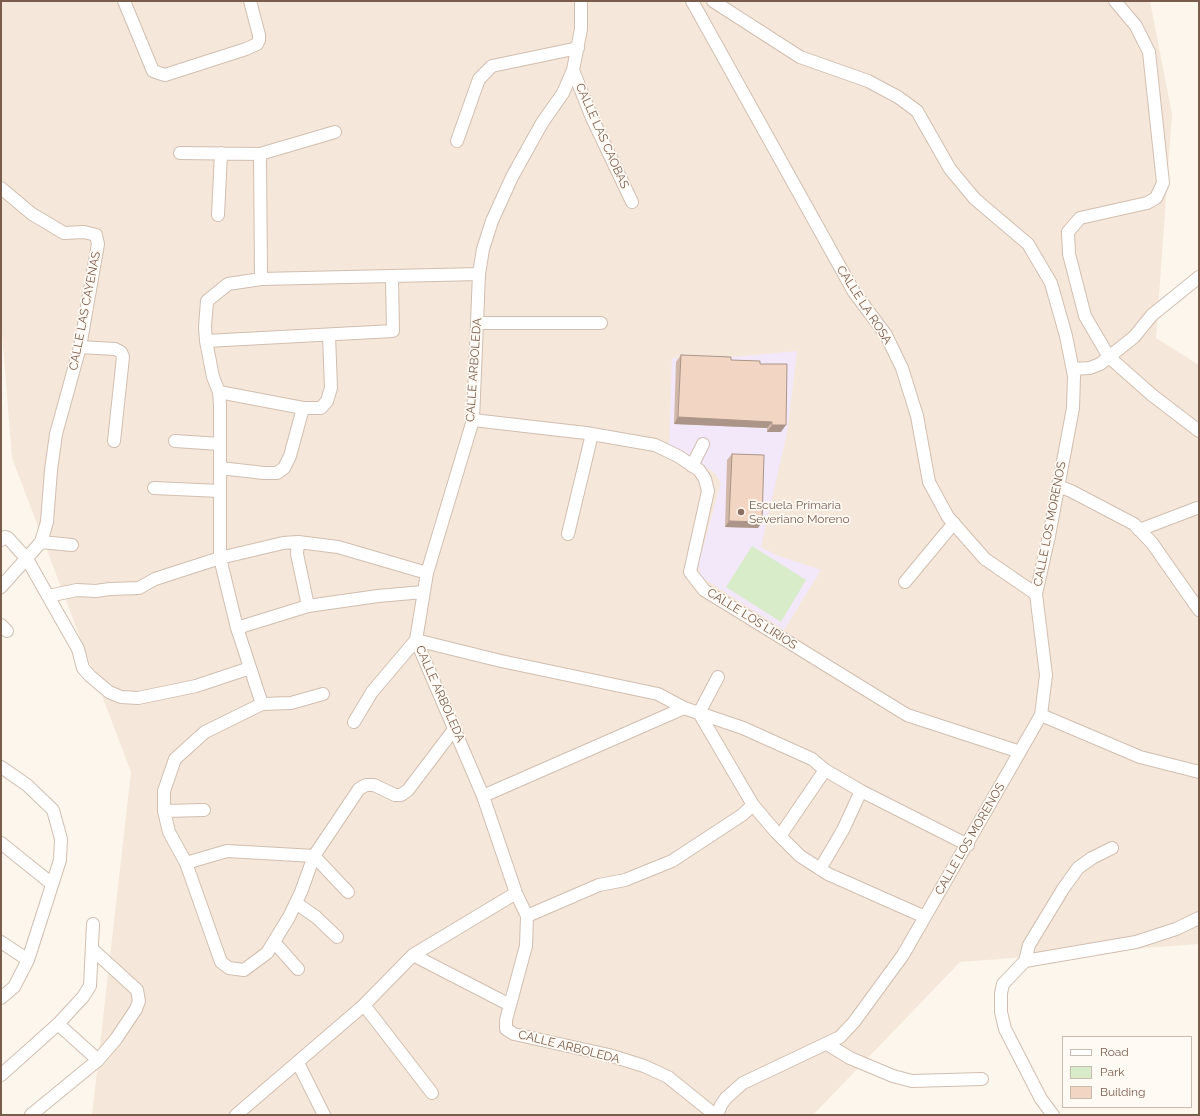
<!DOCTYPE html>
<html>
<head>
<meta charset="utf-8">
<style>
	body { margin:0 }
	#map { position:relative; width:1200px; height:1116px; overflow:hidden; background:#fdf6ec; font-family:Raleway,sans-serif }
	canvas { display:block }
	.frame { position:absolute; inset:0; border:2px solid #7a5c4d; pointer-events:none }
	.legend { position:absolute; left:1062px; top:1036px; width:130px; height:72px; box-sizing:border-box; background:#fffaf3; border:1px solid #cabbb1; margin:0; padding:5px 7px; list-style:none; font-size:12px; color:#7a5c4d }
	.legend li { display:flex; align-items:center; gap:8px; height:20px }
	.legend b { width:20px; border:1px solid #cabbb1 }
</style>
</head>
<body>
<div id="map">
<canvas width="1200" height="1116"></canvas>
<div class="frame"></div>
<ul class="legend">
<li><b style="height:5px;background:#fff"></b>Road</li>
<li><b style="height:11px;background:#d8ecc9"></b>Park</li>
<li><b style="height:11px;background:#f3d5c3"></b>Building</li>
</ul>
</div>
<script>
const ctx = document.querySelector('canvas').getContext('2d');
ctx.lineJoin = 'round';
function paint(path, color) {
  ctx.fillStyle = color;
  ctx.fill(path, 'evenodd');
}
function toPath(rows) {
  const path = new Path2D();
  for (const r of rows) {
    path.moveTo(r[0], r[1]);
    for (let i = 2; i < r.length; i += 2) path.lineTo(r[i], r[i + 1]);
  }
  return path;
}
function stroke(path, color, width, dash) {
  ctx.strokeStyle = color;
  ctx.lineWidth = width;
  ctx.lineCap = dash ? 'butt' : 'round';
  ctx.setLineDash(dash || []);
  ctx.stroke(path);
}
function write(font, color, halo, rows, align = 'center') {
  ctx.font = font + ' Raleway,sans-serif';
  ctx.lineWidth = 3.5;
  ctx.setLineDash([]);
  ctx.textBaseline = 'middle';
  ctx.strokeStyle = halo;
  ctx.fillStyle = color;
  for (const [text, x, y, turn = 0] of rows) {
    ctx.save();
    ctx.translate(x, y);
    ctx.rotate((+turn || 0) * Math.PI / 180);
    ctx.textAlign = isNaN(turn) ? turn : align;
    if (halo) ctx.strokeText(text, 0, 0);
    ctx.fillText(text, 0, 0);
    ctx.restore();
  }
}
paint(toPath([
	[1,1,1150,1,1172,114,1156,338,1199,365,1199,944,960,962,813,1115,92,1115,131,772,12,458,1,321]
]), '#f5e8da');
paint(toPath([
	[797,351,787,433,761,547,776,555,821,570,784,630,701,577,698,565,721,483,715,473,669,446,672,358,722,358]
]), '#f3e8fa');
paint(toPath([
	[752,546,806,580,781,622,726,587]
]), '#d8ecc9');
const minor = toPath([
	[124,1,153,71,165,75,246,49,257,44,259,40,259,35,250,1],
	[581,1,581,29,573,70,563,93,542,123,512,177,492,221,483,249,479,274,473,420,427,573,416,640,483,796,516,893,527,916,526,946,506,1020,506,1029,514,1034,609,1055,644,1066,668,1077,715,1115],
	[692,1,854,292,886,335,902,368,917,416,929,482,948,517,985,559,1036,594],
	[713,1,800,57,868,81,898,97,917,111,950,169,975,199,1028,244,1051,283,1066,336,1074,376,1073,408,1049,536,1036,594,1046,675,1041,715,903,955,854,1022,840,1037,743,1083,726,1098,721,1105,717,1115],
	[1115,1,1136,26,1149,52,1163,183,1156,198,1147,203,1080,218,1068,232,1069,254,1085,316,1109,357,1152,395,1199,431],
	[573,70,592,118,632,202],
	[457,141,479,79,492,66,578,48],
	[180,153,260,154,335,132],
	[260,154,261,279],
	[1,188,32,214,64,233,84,232,96,235,98,244,80,347,56,434,51,470,47,522,41,542,1,587],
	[218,215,221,153],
	[477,323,601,323],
	[206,341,393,331,392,278],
	[80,347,115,349,121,352,123,357,114,441],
	[1073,369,1090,368,1100,364,1134,337,1152,315,1199,277],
	[219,392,303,408,321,408,327,401,331,388,329,335],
	[473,420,586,433,655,445,678,456,699,470,705,479,708,491,690,572,704,590,907,715,1020,752],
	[175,441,220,444],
	[692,466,703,444],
	[220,468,264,473,277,473,284,468,290,456,303,408],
	[1058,486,1071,491,1134,524,1152,543,1199,610],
	[154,488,220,491],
	[1139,530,1197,508],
	[568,534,592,434],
	[1,540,5,537,8,538,27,559,78,649,83,668,90,676,109,692,121,697,138,698,196,686,250,668],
	[41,542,72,545],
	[298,542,297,554,308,606],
	[905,582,954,523],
	[48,596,77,590,96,591,110,589,139,588,155,579,220,558,283,543,298,542,338,547,427,573],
	[1,625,7,631],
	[237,628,308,606,378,596,423,592],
	[416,640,501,661,658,694,684,708,743,728,812,759,825,770,861,791,968,845],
	[718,677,699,713,753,805,776,832,800,856,828,874,925,917],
	[323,694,291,703,262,704,205,732,175,759,164,791,164,811,169,832,186,863,227,851,314,856,348,892],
	[262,704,237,628,220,558,220,405,219,392,213,377,206,341,205,327,207,301,228,284,261,279,479,274],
	[1041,715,1140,757,1199,772],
	[354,722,372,692,416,640],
	[1,767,27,785,53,810,61,839,60,860,28,960,14,987,1,998],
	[483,796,684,708],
	[164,811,204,810],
	[780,836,825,770],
	[1,843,52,884],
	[186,863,221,962,229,968,244,970,267,953,289,917,301,892,314,856,359,789,366,785,374,785,395,795,401,795,408,790,455,728],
	[820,869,843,830,861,791],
	[296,903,316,917,337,937],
	[527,916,599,885,625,880,672,861,742,815,753,805],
	[1,942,28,960],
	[274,942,298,969],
	[413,955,510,1005],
	[1025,961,1136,942,1176,929,1199,918],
	[364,1005,432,1093],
	[58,1024,98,1060],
	[827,1044,850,1058,893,1076,912,1081,982,1079],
	[298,1063,324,1115],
	[1,1075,58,1024,83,997,90,986,93,924],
	[31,1115,98,1060,116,1039,136,1009,139,1001,137,990,92,949],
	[236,1115,364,1005,413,955,516,893],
	[1053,1115,1041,1099,1005,1029,1001,1012,1001,993,1003,984,1025,961,1029,945,1063,889,1078,868,1092,858,1112,848]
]);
stroke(minor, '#d1beb0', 14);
stroke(minor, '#fff', 12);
paint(toPath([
	[681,355,760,364,781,432,767,432,767,428,674,424,676,362],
	[732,454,758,528,725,527,727,460]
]), '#d1b7a8');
paint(toPath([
	[678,417,772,422,767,428,674,424],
	[772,425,786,425,781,432,767,432],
	[729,521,762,522,758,528,725,527]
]), '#aa9588');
const building = toPath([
	[681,355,731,357,731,360,760,361,760,364,787,364,786,425,772,425,772,422,678,417,681,355],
	[732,454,764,455,762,522,729,521,732,454]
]);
paint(building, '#f3d5c3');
stroke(building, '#aa9588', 1);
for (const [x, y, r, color] of [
	[741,512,4,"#8d6e63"]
]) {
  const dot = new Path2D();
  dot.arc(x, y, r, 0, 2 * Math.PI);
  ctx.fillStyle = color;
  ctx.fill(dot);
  stroke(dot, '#fffaf3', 1.5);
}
write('12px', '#7a5c4d', '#fffaf3', [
	["CALLE LAS CAOBAS",602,136,66],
	["CALLE LA ROSA",864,305,57],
	["CALLE LAS CAYENAS",85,311,-79],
	["CALLE ARBOLEDA",474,370,-86],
	["CALLE LOS MORENOS",1050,524,-79],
	["CALLE LOS LIRIOS",752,619,32],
	["CALLE ARBOLEDA",440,694,66],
	["CALLE LOS MORENOS",970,839,-60],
	["CALLE ARBOLEDA",569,1047,14]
]);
write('12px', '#785e54', '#fffaf3', [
	["Escuela Primaria",749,505],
	["Severiano Moreno",749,519]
], 'left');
</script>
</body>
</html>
